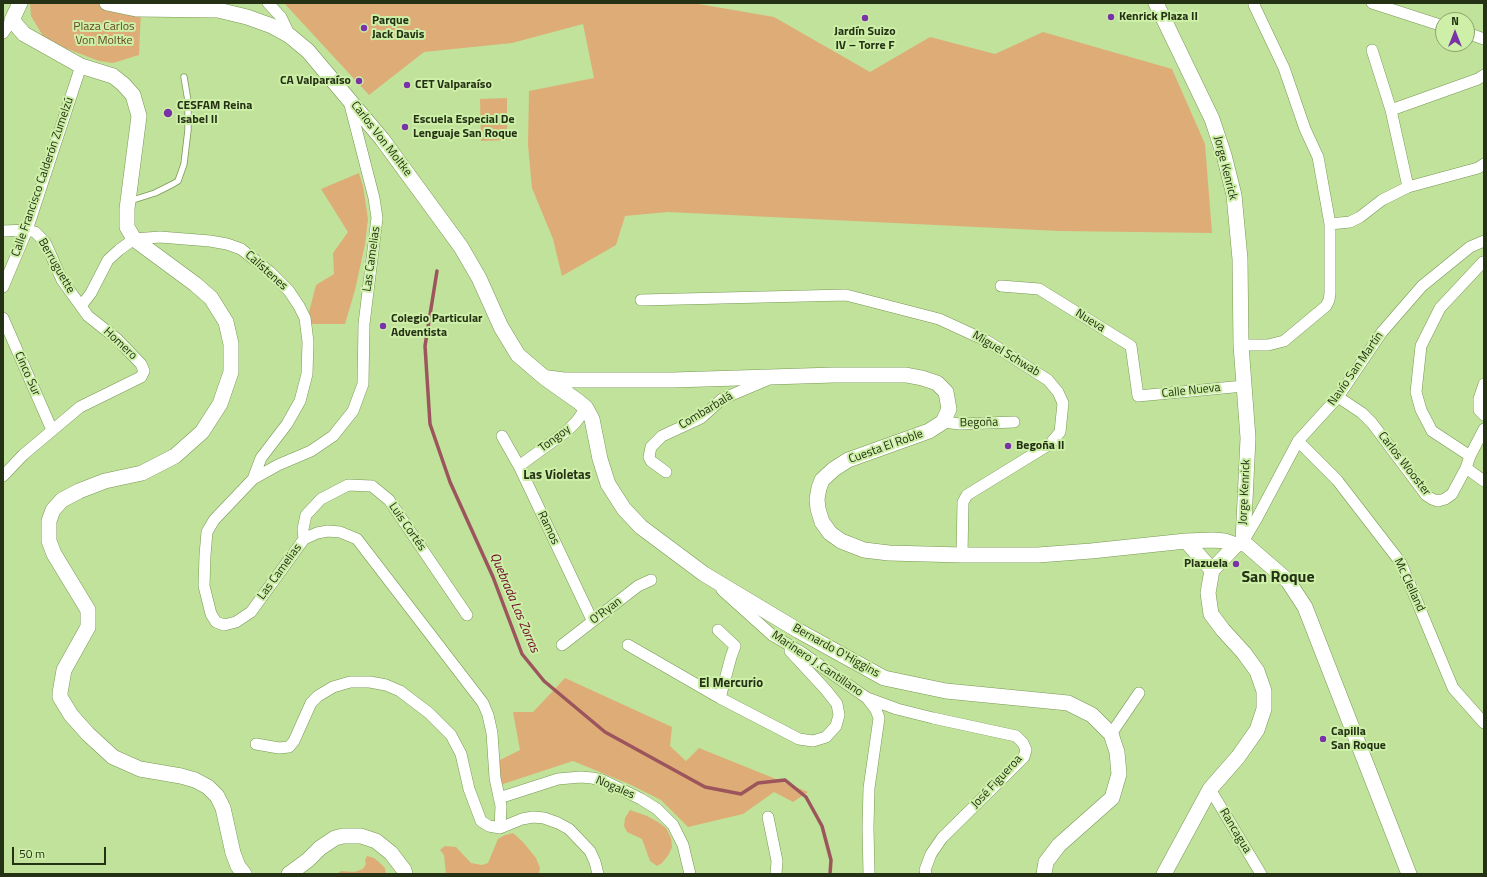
<!DOCTYPE html>
<html>
<head>
<meta charset="utf-8">
<style>
	body { margin:0 }
	#map { position:relative; width:1487px; height:877px; overflow:hidden; background:#c0e29a; font-family:"Titillium Web",sans-serif }
	canvas { display:block }
	.frame { position:absolute; inset:0; border:4px solid #243115; pointer-events:none }
	.north { position:absolute; left:1435px; top:12px; width:40px; height:40px; box-sizing:border-box; background:#cdefa7; border:1px solid #89a36d; border-radius:50%; rotate:0deg; font-size:11px; font-weight:700; line-height:16px; text-align:center; color:#243115 }
	.north::after { content:''; display:block; margin:auto; width:14px; height:18px; background:#7933a6; clip-path:polygon(50% 0,100% 100%,50% 72%,0 100%) }
	.scale { position:absolute; left:12px; top:847px; width:94px; height:18px; box-sizing:border-box; border:2px solid #243115; border-top:0; padding-left:5px; font-size:12px; line-height:14px; white-space:nowrap; color:#243115; -webkit-text-stroke:3px #cdefa7; paint-order:stroke }
</style>
</head>
<body>
<div id="map">
<canvas width="1487" height="877"></canvas>
<div class="frame"></div>
<div class="north">N</div>
<div class="scale">50 m</div>
</div>
<script>
const ctx = document.querySelector('canvas').getContext('2d');
ctx.lineJoin = 'round';
function paint(path, color) {
  ctx.fillStyle = color;
  ctx.fill(path, 'evenodd');
}
function toPath(rows) {
  const path = new Path2D();
  for (const r of rows) {
    path.moveTo(r[0], r[1]);
    for (let i = 2; i < r.length; i += 2) path.lineTo(r[i], r[i + 1]);
  }
  return path;
}
function stroke(path, color, width, dash) {
  ctx.strokeStyle = color;
  ctx.lineWidth = width;
  ctx.lineCap = dash ? 'butt' : 'round';
  ctx.setLineDash(dash || []);
  ctx.stroke(path);
}
function write(font, color, halo, rows, align = 'center') {
  ctx.font = font + ' "Titillium Web",sans-serif';
  ctx.lineWidth = 4;
  ctx.setLineDash([]);
  ctx.textBaseline = 'middle';
  ctx.strokeStyle = halo;
  ctx.fillStyle = color;
  for (const [text, x, y, turn = 0] of rows) {
    ctx.save();
    ctx.translate(x, y);
    ctx.rotate((+turn || 0) * Math.PI / 180);
    ctx.textAlign = isNaN(turn) ? turn : align;
    if (halo) ctx.strokeText(text, 0, 0);
    ctx.fillText(text, 0, 0);
    ctx.restore();
  }
}
paint(toPath([
	[30,3,98,3,113,8,141,9,139,55,113,63,99,61,65,48,43,36,31,16],
	[284,3,693,3,774,17,870,72,930,37,995,54,1043,32,1172,69,1205,144,1212,233,1059,231,668,212,625,216,616,245,562,276,553,239,532,188,528,145,529,91,594,78,583,24,512,43,424,52,369,95],
	[507,98,507,140,481,141,480,99],
	[359,173,363,186,368,219,365,244,355,290,345,324,310,324,309,312,316,285,334,274,333,253,348,232,321,189],
	[565,678,672,727,670,746,686,761,699,748,808,792,793,802,774,792,743,814,688,827,661,800,629,784,573,761,500,785,496,762,520,750,513,712,533,712],
	[630,810,647,816,658,822,666,828,671,838,672,847,669,854,662,863,657,866,650,861,642,839,627,832,624,826,625,818],
	[513,833,523,842,536,858,540,868,539,874,446,874,444,855,440,850,445,846,456,847,471,863,482,865,488,863,498,839,505,835],
	[367,856,374,858,380,863,385,868,386,874,337,874,341,871,354,872,363,869,366,864,365,860]
]), '#dead77');
stroke(toPath([
	[437,271,425,346,430,424,450,482,493,577,522,654,544,681,605,732,705,787,741,794,758,783,785,780,806,797,822,826,831,860,830,874]
]), '#9c555c', 3.5);
const lane = toPath([
	[130,200,136,199,155,193,173,184,178,181,184,164,188,130,188,101,184,77]
]);
const street = toPath([
	[268,3,281,17,290,36],
	[1372,3,1443,26],
	[3,33,12,20],
	[1467,33,1484,39],
	[1372,50,1391,110,1408,187],
	[349,101,374,198,377,218,364,324,363,384,353,411,333,436,311,451,278,465,253,479,214,520,207,532,205,555,204,586,211,614,216,622,224,625,236,622,251,612,304,539,317,533,328,531,340,532,357,539,483,703,488,715,492,733,495,778,501,806,500,828],
	[1391,110,1478,79,1484,75],
	[1330,224,1350,222,1360,217,1382,200,1408,187,1478,168,1484,164],
	[3,231,27,230,35,232,45,242,62,280,88,316,117,339,141,364,144,371,141,377,80,407,23,455,3,476],
	[1001,286,1039,289,1131,346,1138,396,1244,386],
	[3,287,27,230,81,66],
	[641,300,846,295,939,319,987,341,1048,380,1058,392,1063,403,1060,432,1050,444,967,495,963,502,962,555],
	[81,306,91,293,108,260,119,250,134,239,160,237,210,241,227,244,241,249,270,272,289,291,299,306,305,318,308,342,307,374,300,401,287,424,261,458,253,479],
	[3,318,52,430],
	[1241,345,1268,345,1284,341,1326,306,1329,300,1330,293,1330,224,1318,157,1305,129,1284,68,1254,5,1255,3],
	[1484,384,1479,399,1479,410,1484,415],
	[1338,397,1362,413,1372,423,1426,495,1432,499,1438,501,1445,499,1452,494,1466,468,1470,456,1484,429],
	[943,422,960,424,1014,422],
	[502,436,519,466,592,620],
	[1298,441,1337,480,1401,563,1453,688,1484,723],
	[1470,456,1432,431,1421,410,1416,392,1421,346,1440,308,1483,262],
	[519,466,567,431,576,422,586,408],
	[1466,468,1484,481],
	[666,472,651,461,649,457,651,447,662,436,701,418,722,399,767,380],
	[304,539,303,529,306,515,321,499,348,485,372,486,389,500,467,615],
	[1244,540,1257,518,1298,441,1338,397,1382,332,1422,286,1470,247,1484,241],
	[722,590,772,635,801,652,867,698,876,710,879,718,869,788,868,827,869,874],
	[718,630,735,646,731,657,720,698],
	[562,645,638,586,651,580],
	[628,645,720,698,799,739,813,741,826,737,836,726,839,715,837,704,826,690,790,651],
	[867,698,897,709,933,718,1016,736,1023,743,1026,750,1024,757,942,838,931,854,925,870,926,874],
	[1111,734,1139,693],
	[256,744,279,748,289,747,294,741,311,703,318,696,333,687,350,682,370,682,386,685,400,691,429,713,451,735,461,754,469,789,481,821,489,826,500,828,522,819,533,817,544,818,558,823,569,829,590,851,595,862,598,874],
	[1210,789,1261,874],
	[499,798,558,779,581,777,592,778,602,780,641,799,657,809,673,825,683,845,690,874],
	[768,817,777,861,776,874]
]);
const secondary = toPath([
	[20,3,12,20,24,34,81,66,113,76,123,84,133,95,139,116,127,209,127,227,134,239,195,284,211,298,226,322,231,344,231,372,220,404,202,432,175,456,142,473,105,481,79,491,62,500,53,510,49,521,49,541,54,554,88,610,88,627,64,670,60,693,60,697,71,715,88,734,113,757,140,769,181,776,195,780,208,787,217,796,223,808,233,853,238,866,244,874],
	[107,3,136,9,218,10,247,17,272,26,290,36,308,51,382,139,461,247,479,278,501,327,518,355,545,378,579,402,586,408,592,419,600,459,608,484,624,509,641,527,704,574,799,631,884,678,946,691,1068,703,1092,715,1111,734,1117,752,1119,774,1112,798,1059,845,1046,862,1044,874],
	[1156,3,1212,119,1224,155,1234,195,1240,259,1241,345,1248,438,1243,542],
	[548,378,564,380,673,380,834,375,906,375,922,378,937,383,946,392,949,409,943,422,929,431,848,460,834,469,822,480,819,488,817,499,818,509,822,522,830,533,841,541,864,550,889,553,962,555,1038,555,1091,551,1186,541,1213,540,1225,541,1236,545],
	[1186,541,1212,570],
	[1243,542,1288,581,1305,607,1409,874],
	[289,874,308,860,320,848,335,838,343,836,361,836,376,841,391,853,404,870,405,874],
	[1164,874,1210,789,1238,757,1257,730,1264,709,1264,691,1257,671,1244,653,1223,630,1211,614,1208,593,1212,570,1236,545,1243,542]
]);
stroke(lane, '#799854', 7);
stroke(street, '#799854', 12);
stroke(secondary, '#799854', 16);
stroke(lane, '#fff', 5.5);
stroke(street, '#fff', 11);
stroke(secondary, '#fff', 15);
for (const [x, y, r, color] of [
	[1111,17,4,"#7933a6"],
	[865,18,4,"#7933a6"],
	[364,28,4,"#7933a6"],
	[359,81,4,"#7933a6"],
	[407,85,4,"#7933a6"],
	[168,113,5,"#7933a6"],
	[405,127,4,"#7933a6"],
	[383,326,4,"#7933a6"],
	[1008,446,4,"#7933a6"],
	[1236,564,4,"#7933a6"],
	[1323,739,4,"#7933a6"]
]) {
  const dot = new Path2D();
  dot.arc(x, y, r, 0, 2 * Math.PI);
  ctx.fillStyle = color;
  ctx.fill(dot);
  stroke(dot, '#cdefa7', 1.5);
}
write('bold 12px', '#243115', '#cdefa7', [
	["Kenrick Plaza II",1119,17],
	["Parque",372,21],
	["Jack Davis",372,35],
	["Jardín Suizo",865,32,"center"],
	["IV – Torre F",865,46,"center"],
	["CA Valparaíso",351,81,"right"],
	["CET Valparaíso",415,85],
	["CESFAM Reina",177,106],
	["Isabel II",177,120],
	["Escuela Especial De",413,120],
	["Lenguaje San Roque",413,134],
	["Colegio Particular",391,319],
	["Adventista",391,333],
	["Begoña II",1016,446],
	["Plazuela",1228,564,"right"],
	["Capilla",1331,732],
	["San Roque",1331,746]
], 'left');
write('12px', '#674823', '#cdefa7', [
	["Plaza Carlos",104,27],
	["Von Moltke",104,41]
]);
write('12px', '#243115', '#cdefa7', [
	["Carlos Von Moltke",381,139,52],
	["Jorge Kenrick",1225,168,76],
	["Calle Francisco Calderón Zumelzú",43,177,-71],
	["Las Camelias",372,259,-82],
	["Berruguette",56,266,60],
	["Calístenes",266,271,42],
	["Nueva",1090,321,32],
	["Homero",120,344,43],
	["Miguel Schwab",1006,354,31],
	["Navío San Martín",1356,369,-55],
	["Cinco Sur",27,374,66],
	["Calle Nueva",1191,391,-6],
	["Combarbalá",706,411,-31],
	["Begoña",979,423,-1],
	["Tongoy",555,439,-37],
	["Cuesta El Roble",886,447,-20],
	["Carlos Wooster",1404,464,52],
	["Jorge Kenrick",1245,492,-87],
	["Luis Cortés",407,527,55],
	["Ramos",548,528,65],
	["Las Camelias",280,572,-54],
	["Mc Clelland",1409,585,65],
	["O'Ryan",606,611,-37],
	["Bernardo O'Higgins",836,651,29],
	["Marinero J .Cantillano",817,664,34],
	["José Figueroa",997,782,-47],
	["Nogales",615,788,23],
	["Rancagua",1235,831,59]
]);
write('bold 13px', '#243115', '#cdefa7', [
	["Las Violetas",557,476],
	["El Mercurio",731,684]
]);
write('italic 13px', '#6c042a', '#cdefa7', [
	["Quebrada Las Zorras",514,603,67]
]);
write('bold 16px', '#243115', '#cdefa7', [
	["San Roque",1278,578]
]);
</script>
</body>
</html>
